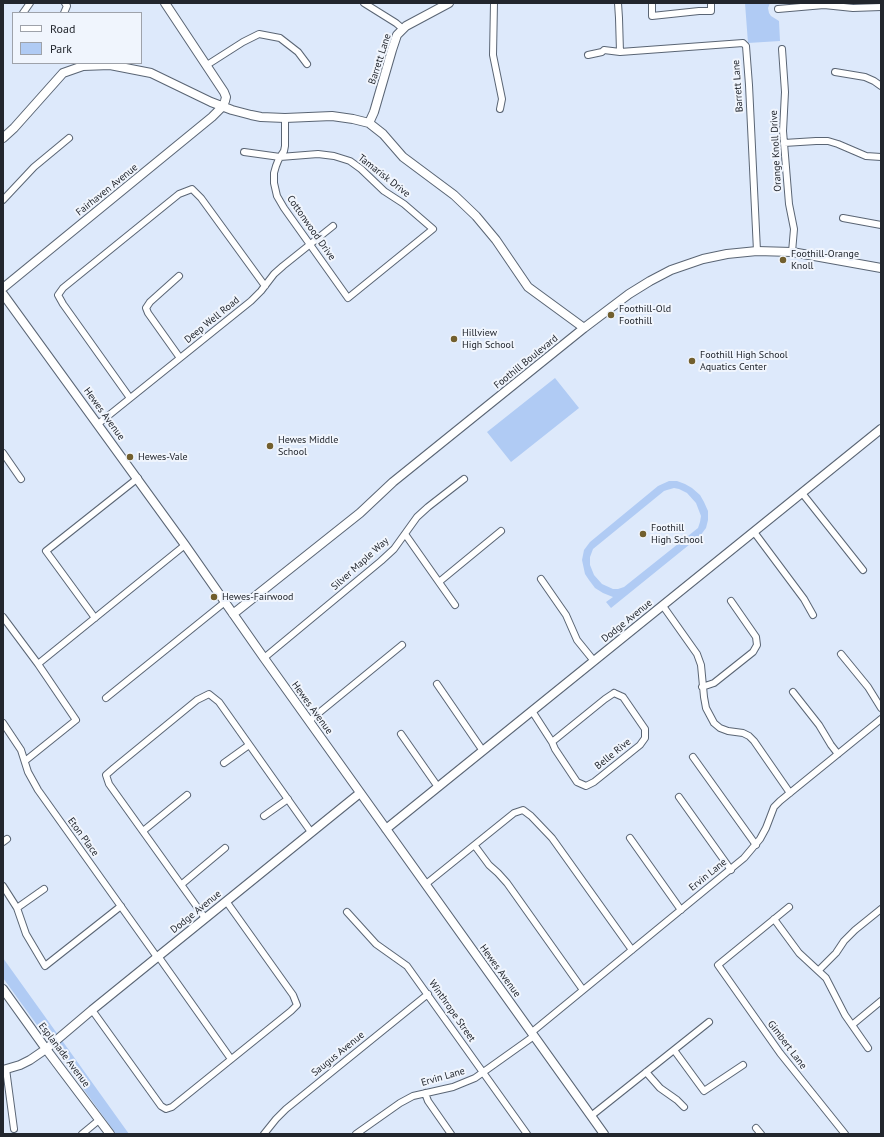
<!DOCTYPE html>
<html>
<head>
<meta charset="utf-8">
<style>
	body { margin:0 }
	#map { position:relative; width:884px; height:1137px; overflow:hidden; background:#dde9fb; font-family:"PT Sans",sans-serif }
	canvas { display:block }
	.frame { position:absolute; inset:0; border:4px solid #22262d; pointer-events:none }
	.legend { position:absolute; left:12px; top:12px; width:130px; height:52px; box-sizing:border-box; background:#f0f5fd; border:1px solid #9ea2aa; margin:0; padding:5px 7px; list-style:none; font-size:12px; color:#22262d }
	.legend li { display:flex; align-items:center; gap:8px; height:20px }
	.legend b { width:20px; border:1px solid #9ea2aa }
</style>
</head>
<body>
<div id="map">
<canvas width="884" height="1137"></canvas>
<div class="frame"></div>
<ul class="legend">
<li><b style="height:5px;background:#fff"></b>Road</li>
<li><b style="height:11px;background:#b0cbf4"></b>Park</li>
</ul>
</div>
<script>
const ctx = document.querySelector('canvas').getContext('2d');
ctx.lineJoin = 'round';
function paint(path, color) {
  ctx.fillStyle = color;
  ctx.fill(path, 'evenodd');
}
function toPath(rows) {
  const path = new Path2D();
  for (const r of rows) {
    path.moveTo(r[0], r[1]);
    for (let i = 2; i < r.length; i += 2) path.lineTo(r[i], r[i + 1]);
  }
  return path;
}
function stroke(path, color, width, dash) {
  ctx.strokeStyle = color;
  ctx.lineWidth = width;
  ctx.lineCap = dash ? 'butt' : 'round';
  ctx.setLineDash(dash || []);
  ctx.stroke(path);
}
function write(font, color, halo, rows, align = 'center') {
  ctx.font = font + ' "PT Sans",sans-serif';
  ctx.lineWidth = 4;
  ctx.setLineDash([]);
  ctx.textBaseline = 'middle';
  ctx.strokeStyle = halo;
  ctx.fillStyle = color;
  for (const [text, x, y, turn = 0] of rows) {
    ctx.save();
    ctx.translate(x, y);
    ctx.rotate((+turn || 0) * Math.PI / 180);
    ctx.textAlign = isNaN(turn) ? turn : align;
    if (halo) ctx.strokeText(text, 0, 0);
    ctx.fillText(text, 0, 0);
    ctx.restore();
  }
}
paint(toPath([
	[745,3,770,3,768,8,769,13,771,16,779,21,780,41,748,43],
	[555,378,579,408,511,462,487,432],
	[669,481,677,481,685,484,692,488,700,495,704,502,708,511,708,520,706,528,700,536,611,608,606,602,613,597,603,593,595,588,589,580,585,574,582,560,584,550,590,542,658,486],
	[674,488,679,489,687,493,696,503,701,516,700,522,698,528,624,587,618,589,613,589,602,584,594,575,590,565,590,557,593,549,664,491,667,490],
	[3,958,129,1134,116,1134,3,978]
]), '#b0cbf4');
const minor = toPath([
	[364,3,396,23,403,29],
	[494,3,493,55,502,99,500,109],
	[618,3,619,18,620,52],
	[652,3,652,16,699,11,711,11,711,3],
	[778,9,824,5,853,8,881,7],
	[23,13,30,3],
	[64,13,67,6,65,3],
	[782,49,785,92,783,131,789,204,794,229,792,252],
	[588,55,602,52,604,50,620,52,743,43,746,46,749,85,757,251],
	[207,65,243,42,259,34,280,38,298,52,307,64],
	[835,72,865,77,874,81,881,86],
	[784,143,816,141,828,141,838,144,866,156,881,157],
	[244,152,280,157,318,154,334,156,350,161,361,169,384,191,404,204,433,229,348,298,284,208,277,196,274,183,274,173,276,166,278,161,280,157,284,151,285,146,285,118],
	[3,200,34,167,69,138],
	[843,218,881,225],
	[179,276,150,302,146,308,148,313,180,358],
	[130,398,63,304,58,295,63,288,179,194,192,189,201,198,265,286],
	[98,424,251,301,261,291,274,274,283,266,333,226],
	[3,453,21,479],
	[802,493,863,570],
	[754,532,804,599,813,615],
	[405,534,455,605],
	[541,579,566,615,577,640,594,661],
	[439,582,501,531],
	[663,606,697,654,701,665,704,697,706,708,714,723,720,728,728,731,743,733,749,736,754,741,790,793],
	[3,617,38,664,76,720,25,761],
	[95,618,46,551,138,478],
	[841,654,868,687,881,708],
	[264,658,381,561,394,549,417,517,428,507,464,479],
	[38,664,185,545],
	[437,684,483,751],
	[702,687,714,683,753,652,757,645,756,637,731,601],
	[793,692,819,725,831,745,838,754],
	[614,693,623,697,645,729,645,738,640,745,594,782,586,786,577,782,555,749,552,742,605,699,614,693],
	[106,698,225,602],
	[532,711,552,742],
	[309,721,402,645],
	[3,723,21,750,28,772,38,790,157,957],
	[401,734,438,787],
	[693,757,756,845],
	[224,763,249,745],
	[679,797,731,870],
	[264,816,288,799],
	[143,831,187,795],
	[630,838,681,910],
	[3,842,7,839],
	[475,846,489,865,498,873,507,883,583,990],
	[182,884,225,848],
	[426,884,514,813,523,810,531,816,552,838,632,950],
	[3,886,17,908,26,934,45,966,121,906],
	[789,907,718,965,780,1053,845,1134],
	[17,908,44,889],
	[347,912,376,944,407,966,527,1134],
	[205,918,109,784,106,775,114,768,197,700,209,694,219,702,311,832],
	[774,919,799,953,826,978,845,1015,868,1048],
	[158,956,231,1059],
	[819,970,836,953,844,941,855,930,881,909],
	[92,1010,161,1106,166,1109,172,1107,291,1011,297,1005,293,995,226,901],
	[852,1025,881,1001],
	[532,1032,744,858,760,839,766,828,774,807,780,801,881,719],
	[674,1050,704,1091,743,1065],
	[6,1069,14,1129],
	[646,1072,660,1088,677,1100,684,1107],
	[425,1093,428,1101,451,1134],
	[591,1116,709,1022],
	[756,1128,761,1134],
	[82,1134,99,1120],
	[264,1134,276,1119,286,1109,428,994],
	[356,1134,400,1103,413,1096,453,1087,475,1078,534,1036]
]);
const tertiary = toPath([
	[369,123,374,112,392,50,397,35,406,26,449,3],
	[3,138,14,128,63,73,83,66,110,65,151,73,211,102,232,110,251,115,261,117,285,118,332,116,353,119,369,123,383,134,403,157,454,195,476,216,496,240,528,287,584,328],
	[3,288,212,117,223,106,225,101,226,97,224,92,165,3],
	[3,294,185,545,264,658,604,1134],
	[233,614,360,513,393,482,584,328,629,294,650,281,671,270,703,259,727,254,757,251,792,252,881,268],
	[386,829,881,429],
	[3,989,46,1049,110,1134],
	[3,1070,20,1065,30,1060,46,1049,92,1010,360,793]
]);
stroke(minor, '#5a6574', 8);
stroke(tertiary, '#5a6574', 10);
stroke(minor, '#fff', 6);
stroke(tertiary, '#fff', 8);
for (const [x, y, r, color] of [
	[783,260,4,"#725f2e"],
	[611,315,4,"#725f2e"],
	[454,339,4,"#725f2e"],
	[692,361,4,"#725f2e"],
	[270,446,4,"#725f2e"],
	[130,457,4,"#725f2e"],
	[643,534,4,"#725f2e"],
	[214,597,4,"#725f2e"]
]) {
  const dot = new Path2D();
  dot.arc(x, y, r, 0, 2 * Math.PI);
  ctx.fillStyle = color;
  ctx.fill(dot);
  stroke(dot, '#f0f5fd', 1.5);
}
write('10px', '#22262d', '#f0f5fd', [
	["Barrett Lane",380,59,-72],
	["Barrett Lane",738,86,-94],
	["Orange Knoll Drive",776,151,-93],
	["Tamarisk Drive",384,176,38],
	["Fairhaven Avenue",107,190,-39],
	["Cottonwood Drive",311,228,55],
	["Deep Well Road",212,320,-39],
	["Foothill Boulevard",526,362,-39],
	["Hewes Avenue",104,414,54],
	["Silver Maple Way",360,564,-42],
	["Dodge Avenue",627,621,-39],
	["Hewes Avenue",312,708,54],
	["Belle Rive",613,754,-39],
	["Eton Place",83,837,54],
	["Ervin Lane",708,875,-39],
	["Dodge Avenue",196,912,-39],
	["Hewes Avenue",500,971,54],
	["Winthrope Street",452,1011,55],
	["Gimbert Lane",787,1045,53],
	["Saugus Avenue",338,1054,-39],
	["Esplanade Avenue",64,1055,53],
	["Ervin Lane",443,1077,-16]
]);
write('10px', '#22262d', '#f0f5fd', [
	["Foothill-Orange",791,254],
	["Knoll",791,266],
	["Foothill-Old",619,309],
	["Foothill",619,321],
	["Hillview",462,333],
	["High School",462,345],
	["Foothill High School",700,355],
	["Aquatics Center",700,367],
	["Hewes Middle",278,440],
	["School",278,452],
	["Hewes-Vale",138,457],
	["Foothill",651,528],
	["High School",651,540],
	["Hewes-Fairwood",222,597]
], 'left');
</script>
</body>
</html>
